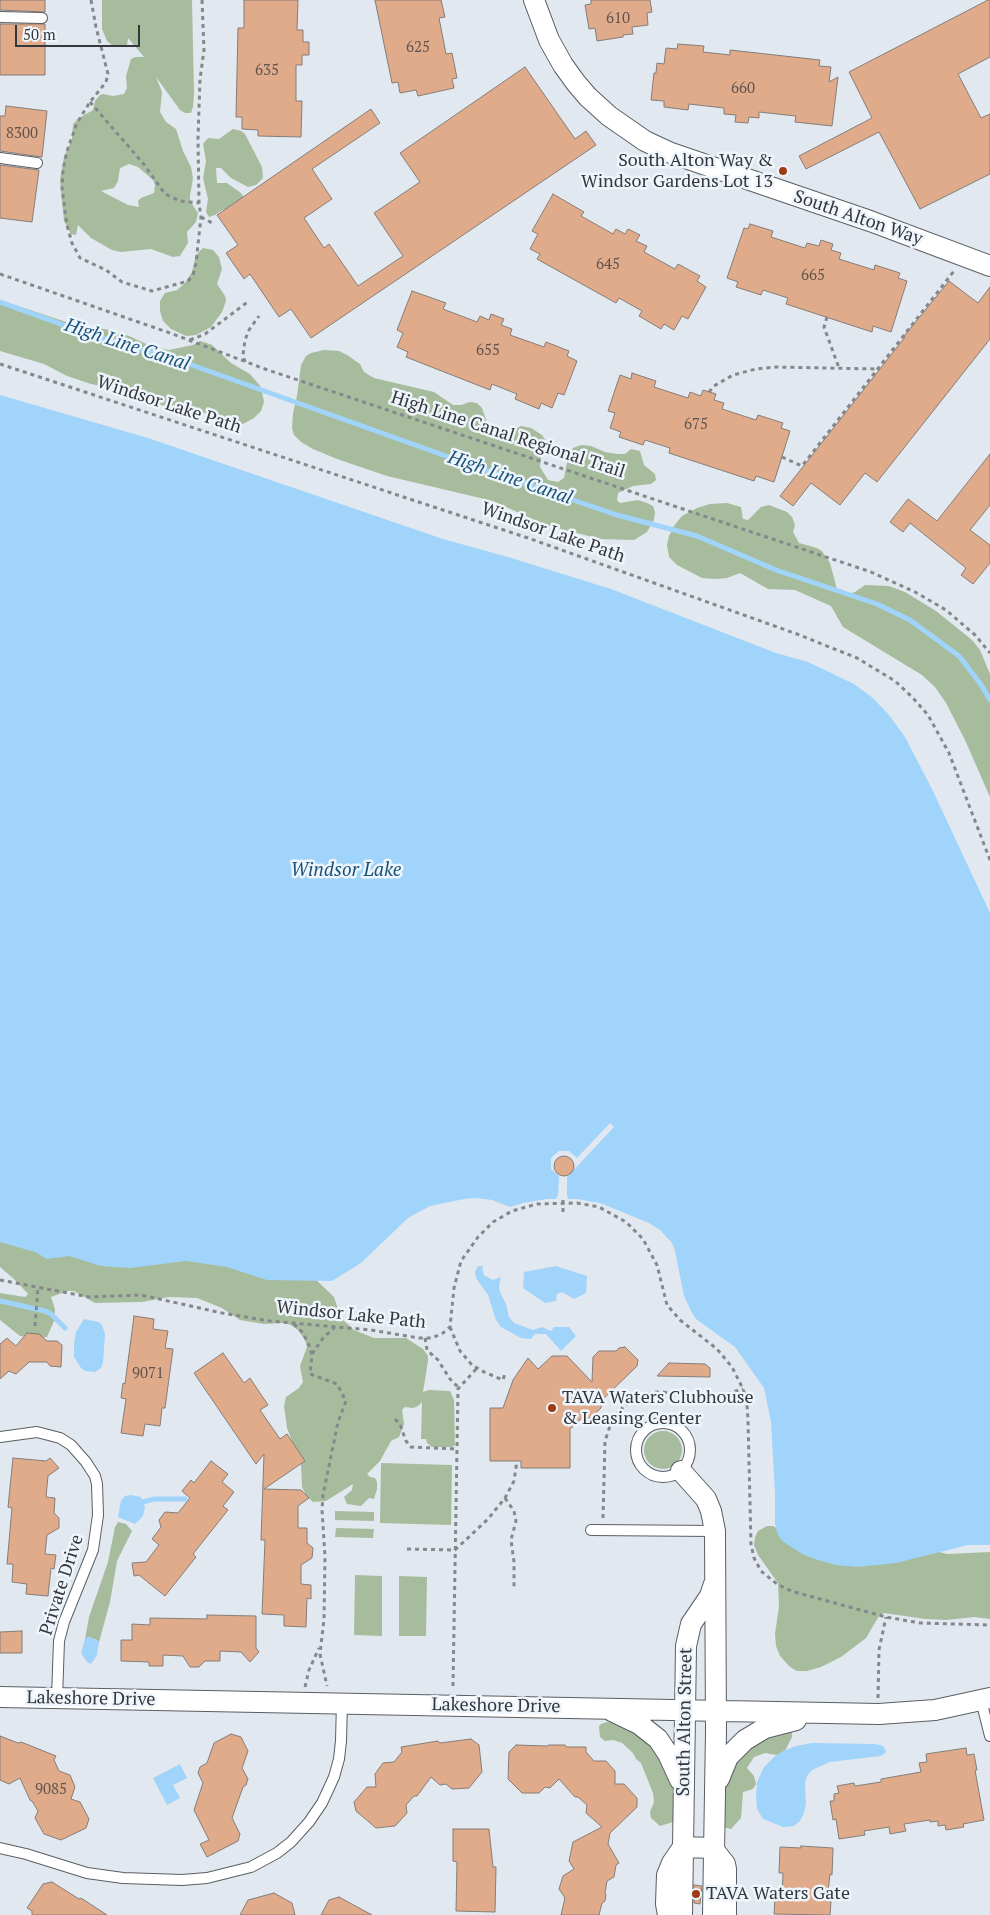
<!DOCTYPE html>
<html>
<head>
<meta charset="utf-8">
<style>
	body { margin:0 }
	#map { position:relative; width:990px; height:1915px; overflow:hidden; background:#e2e8ef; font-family:"PT Serif",serif }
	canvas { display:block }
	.scale { position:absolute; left:15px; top:25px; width:125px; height:22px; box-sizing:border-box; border:2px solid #35373a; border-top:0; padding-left:6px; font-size:15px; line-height:18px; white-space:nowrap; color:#35373a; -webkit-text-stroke:4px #eff5fc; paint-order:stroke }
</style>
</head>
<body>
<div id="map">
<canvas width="990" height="1915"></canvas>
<div class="scale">50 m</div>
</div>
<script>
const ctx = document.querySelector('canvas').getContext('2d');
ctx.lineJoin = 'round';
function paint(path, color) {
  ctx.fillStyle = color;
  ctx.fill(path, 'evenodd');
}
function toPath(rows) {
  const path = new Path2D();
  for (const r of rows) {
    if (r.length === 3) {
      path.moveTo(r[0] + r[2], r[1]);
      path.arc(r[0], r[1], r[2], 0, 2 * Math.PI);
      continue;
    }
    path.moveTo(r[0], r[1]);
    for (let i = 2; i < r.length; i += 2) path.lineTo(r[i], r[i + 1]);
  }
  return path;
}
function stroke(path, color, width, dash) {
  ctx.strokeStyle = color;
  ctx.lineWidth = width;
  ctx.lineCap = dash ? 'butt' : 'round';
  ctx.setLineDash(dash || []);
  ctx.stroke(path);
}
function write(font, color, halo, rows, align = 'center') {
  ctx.font = font + ' "PT Serif",serif';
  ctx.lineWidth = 5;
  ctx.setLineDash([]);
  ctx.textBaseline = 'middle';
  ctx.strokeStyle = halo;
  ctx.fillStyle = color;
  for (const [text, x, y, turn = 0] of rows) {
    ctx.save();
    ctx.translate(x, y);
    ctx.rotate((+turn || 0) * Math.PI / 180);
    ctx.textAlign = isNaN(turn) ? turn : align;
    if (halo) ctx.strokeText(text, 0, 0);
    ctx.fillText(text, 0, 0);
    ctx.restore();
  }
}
paint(toPath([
	[102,0,192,0,194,94,193,107,191,113,185,113,180,110,156,77,162,92,160,112,166,122,176,129,183,151,191,167,193,178,190,196,190,201,198,213,196,222,187,232,188,243,180,256,173,257,151,249,121,252,112,250,91,238,78,225,76,235,71,234,64,221,60,180,64,157,72,139,73,124,79,118,93,110,95,101,100,95,103,94,113,96,124,94,127,88,126,76,131,59,135,57,144,57,128,38,127,45,124,46,113,46,107,41,102,29],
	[129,164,138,167,153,180,155,185,154,193,141,198,138,201,139,207,128,205,101,191,114,188,118,181,120,168],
	[233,129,241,131,245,134,262,167,263,178,256,185,248,187,231,178,221,168,216,168,217,183,227,183,241,193,244,198,237,206,222,210,215,215,209,217,206,212,208,199,203,178,206,161,203,144,208,138,219,139],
	[203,248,213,250,219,257,222,269,217,284,225,296,226,301,222,312,211,327,196,335,186,336,171,329,163,321,160,311,160,301,165,293,177,290,185,283,192,272,196,255],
	[0,300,72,324,110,330,129,336,155,348,169,350,193,345,200,341,207,343,212,345,231,363,250,374,261,387,264,402,261,411,254,418,243,424,227,421,210,414,161,405,134,393,91,384,67,376,44,364,0,351],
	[324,350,339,351,347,355,360,364,364,372,374,378,434,392,453,405,461,405,470,402,477,403,482,408,488,425,502,431,512,431,521,426,531,428,542,435,547,443,546,450,541,456,540,467,548,480,558,482,564,478,568,457,573,448,581,445,591,446,605,452,617,454,625,454,631,449,640,451,644,465,655,474,656,480,651,484,633,486,618,493,617,500,620,503,638,500,647,503,653,506,655,512,654,520,647,532,634,540,600,539,546,525,493,501,387,476,337,459,313,449,301,442,294,435,292,428,293,413,297,396,301,365,306,356,311,353],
	[727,503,741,507,743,519,748,520,761,507,769,505,787,512,792,517,795,525,793,532,799,543,817,548,822,551,830,563,838,593,846,595,855,592,865,585,889,586,905,592,936,611,972,640,980,650,990,674,990,797,965,740,946,703,935,687,922,675,843,627,831,606,795,590,768,589,740,573,727,578,715,579,702,578,677,565,669,557,667,545,669,536,674,526,682,516,697,508,710,504],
	[0,1236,167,1253,313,1277,334,1297,341,1318,354,1330,374,1338,406,1338,423,1349,428,1356,428,1361,423,1392,429,1390,450,1391,454,1400,455,1445,452,1447,432,1447,427,1443,426,1439,421,1439,422,1402,418,1406,413,1408,405,1407,402,1410,404,1424,399,1437,391,1441,380,1461,367,1474,370,1477,375,1478,377,1482,377,1489,374,1499,369,1498,361,1506,347,1504,344,1497,352,1490,353,1484,326,1501,313,1502,306,1495,302,1487,301,1464,287,1428,284,1406,286,1397,299,1388,303,1382,300,1366,307,1347,305,1340,299,1331,291,1325,283,1323,264,1324,240,1320,222,1308,197,1298,169,1297,142,1302,95,1303,74,1291,67,1291,51,1297,55,1309,54,1321,47,1337,39,1338,20,1336,0,1320,0,1293,25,1297,28,1294,15,1280,0,1267],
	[663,1450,19],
	[381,1463,452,1465,451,1525,380,1523],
	[335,1511,374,1512,374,1521,335,1520],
	[118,1522,126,1524,132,1531,117,1561,110,1602,99,1642,95,1639,85,1639,89,1617,108,1562,115,1527],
	[767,1526,773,1526,779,1530,928,1549,947,1554,990,1552,990,1619,974,1617,947,1620,925,1619,884,1613,879,1616,866,1638,841,1657,821,1667,807,1671,797,1671,790,1667,780,1656,776,1646,775,1634,779,1606,778,1583,758,1555,754,1545,755,1537,758,1531],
	[336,1528,374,1529,373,1538,335,1537],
	[355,1575,382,1576,382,1636,354,1635],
	[399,1576,427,1577,426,1636,399,1636],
	[607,1722,627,1724,673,1766,676,1819,673,1822,660,1826,651,1818,650,1812,654,1802,653,1793,641,1763,636,1759,633,1753,622,1743,613,1740,605,1741,600,1737,599,1726,601,1724],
	[792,1728,792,1737,785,1751,777,1755,765,1753,754,1757,747,1768,754,1776,756,1784,753,1789,743,1792,741,1818,731,1829,722,1827,718,1806,736,1750]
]), '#a7bb9d');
paint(toPath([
	[0,395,148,438,443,539,508,557,611,589,776,653,808,662,854,684,873,698,889,715,905,737,933,791,990,913,990,1545,968,1545,896,1563,858,1567,836,1565,818,1560,804,1555,785,1543,779,1537,775,1525,775,1494,771,1422,764,1388,735,1347,696,1319,692,1313,684,1296,675,1251,672,1243,660,1230,649,1223,600,1203,577,1199,547,1199,523,1203,510,1207,492,1200,476,1198,464,1199,430,1206,408,1218,361,1263,332,1281,267,1280,227,1267,186,1261,130,1268,101,1266,69,1256,47,1259,35,1252,0,1242],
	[478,1266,484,1266,482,1268,484,1275,493,1280,501,1277,499,1286,500,1292,506,1304,509,1317,514,1323,533,1330,542,1327,551,1331,554,1327,569,1327,576,1336,561,1351,546,1334,535,1334,531,1339,521,1338,501,1327,496,1320,488,1295,476,1278,475,1272],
	[556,1266,587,1276,586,1293,574,1299,562,1292,557,1294,556,1301,545,1303,523,1288,524,1272],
	[84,1319,99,1322,102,1325,105,1334,103,1363,101,1368,95,1372,85,1371,81,1368,74,1357,74,1344,76,1332],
	[131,1495,141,1497,145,1507,143,1516,135,1524,118,1517,121,1501,125,1496],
	[89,1636,99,1642,97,1655,91,1664,87,1662,81,1653,85,1639],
	[812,1743,875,1744,883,1746,886,1751,884,1754,880,1756,830,1762,812,1770,807,1776,805,1783,806,1804,804,1813,800,1821,794,1826,783,1827,763,1819,757,1809,756,1795,757,1782,764,1767,775,1756,783,1751,796,1746],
	[180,1764,187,1778,173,1785,180,1798,167,1805,153,1778]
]), '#a1d4fb');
paint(toPath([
	[610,1123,614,1127,567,1177,567,1196,569,1199,556,1199,558,1195,559,1176,551,1169,551,1158,559,1151,569,1151,577,1158]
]), '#e2e8ef');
stroke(toPath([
	[0,302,91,335,175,359,471,465,617,515,697,536,776,570,877,604,910,620,959,656,982,686,990,700],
	[0,1301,45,1311,51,1314,65,1328],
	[143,1502,154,1499,185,1499]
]), '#a1d4fb', 5);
const building = toPath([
	[0,0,45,0,45,12,0,10,0,0],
	[244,0,298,0,297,30,303,30,303,42,309,42,309,55,302,55,302,65,296,65,296,101,302,101,301,137,258,136,258,130,242,129,242,117,236,117,238,28,244,28,244,0],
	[375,0,441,0,445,17,439,18,446,54,452,53,457,78,452,79,454,88,418,96,416,90,400,93,398,82,392,83,375,0],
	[591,0,650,0,652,12,647,13,648,25,632,27,633,34,623,35,623,37,597,41,595,28,589,29,585,5,591,4,591,0],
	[988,0,990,0,990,57,958,74,981,118,990,114,990,174,920,209,879,132,806,169,799,156,872,118,849,72,988,0],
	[0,24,45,24,45,75,0,75,0,24],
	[678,44,704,46,703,52,730,55,730,50,820,60,819,66,831,67,829,82,838,77,832,126,795,122,796,116,759,112,759,118,749,117,748,123,735,122,736,115,724,114,724,108,689,104,688,110,664,107,664,101,651,100,654,73,656,73,657,63,664,64,666,48,677,49,678,44],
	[525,67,575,139,586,131,596,145,311,338,291,309,279,317,250,274,244,279,226,253,238,245,217,215,371,109,380,123,312,169,332,199,304,218,324,248,329,244,358,286,403,256,374,213,420,182,400,153,525,67],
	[6,106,47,111,42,157,0,151,0,116,5,116,6,106],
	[0,165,39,170,32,222,0,218,0,165],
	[553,194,584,212,581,216,613,234,616,229,625,234,628,229,640,235,636,241,647,246,644,252,675,269,678,264,700,276,697,281,706,287,688,319,682,316,674,330,664,324,661,329,639,316,642,311,619,298,616,303,537,259,540,254,530,249,538,234,532,231,553,194],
	[750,224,773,231,771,237,805,248,807,243,819,246,821,240,833,244,831,250,841,253,839,259,874,270,875,265,900,273,898,278,907,281,891,332,873,326,872,332,786,304,788,298,763,290,761,295,736,287,738,282,727,278,744,228,748,229,750,224],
	[949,281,978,303,990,287,990,339,877,482,865,473,840,505,811,483,793,506,780,496,905,337,904,336,949,281],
	[412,291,446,303,443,309,477,322,480,316,489,320,491,314,504,319,501,325,512,329,510,335,544,347,546,342,569,351,567,356,577,361,564,395,558,393,552,408,541,403,539,409,515,399,517,394,492,384,490,390,406,357,408,352,397,347,403,333,397,330,412,291],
	[632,373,656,381,654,387,688,398,690,392,701,396,703,390,716,394,714,400,724,403,722,409,756,420,758,415,783,423,781,428,790,431,774,482,756,476,754,481,669,453,670,448,645,440,643,445,619,437,621,432,610,428,615,413,608,411,620,375,631,379,632,373],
	[990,454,990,505,970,530,990,545,990,563,973,584,961,575,966,568,910,523,903,532,890,522,908,499,937,521,990,454],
	[564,1166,10],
	[134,1316,154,1319,153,1329,168,1331,165,1348,173,1349,165,1408,162,1408,160,1426,145,1424,143,1436,121,1433,126,1399,121,1398,123,1383,125,1384,134,1316],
	[27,1333,39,1334,47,1341,57,1341,62,1345,61,1367,50,1366,47,1362,29,1362,16,1374,9,1371,0,1379,0,1344,7,1338,16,1346,27,1333],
	[625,1347,638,1360,637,1366,601,1401,601,1408,590,1418,582,1418,570,1429,570,1468,521,1468,521,1461,490,1461,490,1408,503,1408,513,1380,528,1358,538,1369,552,1356,567,1356,592,1382,593,1357,599,1351,616,1351,619,1348,625,1347],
	[223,1353,244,1383,250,1378,268,1405,260,1410,280,1439,287,1434,305,1461,264,1489,301,1490,309,1498,298,1506,298,1528,307,1528,307,1543,313,1548,312,1558,301,1565,301,1584,311,1585,311,1599,307,1598,306,1627,284,1626,284,1615,262,1614,265,1540,261,1540,264,1454,256,1464,194,1373,223,1353],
	[669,1363,705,1364,710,1368,710,1377,657,1376,669,1363],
	[13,1458,46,1461,50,1458,59,1468,48,1476,46,1497,55,1498,54,1513,59,1518,59,1528,47,1535,45,1554,56,1555,54,1569,51,1568,48,1596,26,1594,27,1584,12,1582,13,1564,7,1564,12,1508,8,1507,13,1458],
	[211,1461,228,1474,222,1482,234,1492,223,1506,228,1510,193,1554,196,1557,165,1596,139,1575,134,1576,132,1563,146,1562,159,1545,152,1539,161,1527,159,1520,165,1512,178,1513,190,1498,182,1491,191,1480,194,1483,211,1461],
	[207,1615,256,1616,256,1648,259,1652,250,1662,241,1652,220,1651,220,1661,205,1661,199,1667,190,1667,183,1656,163,1655,163,1666,149,1666,149,1662,121,1661,121,1640,132,1640,132,1624,150,1625,150,1618,207,1619,207,1615],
	[22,1631,22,1653,0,1653,0,1632,22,1631],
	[231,1734,241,1737,248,1751,242,1768,248,1779,246,1785,243,1787,232,1818,240,1834,238,1841,207,1857,200,1844,209,1840,194,1810,203,1783,198,1773,200,1767,207,1763,214,1743,231,1734],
	[0,1736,18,1743,21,1742,56,1756,54,1760,59,1771,70,1775,75,1787,71,1799,80,1802,89,1819,86,1828,61,1840,44,1834,35,1818,38,1811,32,1801,30,1800,20,1778,9,1784,0,1780,0,1736],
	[471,1739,479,1745,482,1772,469,1788,452,1789,446,1784,440,1785,431,1777,417,1796,414,1796,406,1805,407,1813,395,1826,376,1828,356,1811,354,1802,367,1787,376,1787,375,1774,383,1763,394,1762,402,1752,401,1747,438,1741,440,1743,471,1739],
	[516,1745,547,1746,549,1745,565,1745,567,1747,586,1747,586,1752,594,1761,606,1761,615,1771,615,1784,624,1784,637,1798,637,1807,610,1833,608,1844,619,1863,616,1865,614,1877,607,1881,605,1893,606,1895,605,1901,602,1903,599,1915,561,1915,565,1898,559,1889,563,1876,574,1869,569,1861,573,1842,602,1827,586,1813,587,1805,578,1797,575,1797,559,1779,550,1788,545,1787,539,1793,522,1793,508,1779,509,1752,516,1745],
	[966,1748,967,1755,974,1754,977,1770,975,1770,984,1820,963,1824,964,1827,946,1830,945,1825,938,1826,938,1821,930,1822,930,1820,904,1824,906,1831,890,1834,889,1827,864,1831,865,1835,839,1839,836,1819,833,1820,830,1801,834,1801,834,1794,839,1793,837,1786,854,1783,855,1786,881,1782,881,1779,921,1772,919,1763,927,1762,926,1754,966,1748],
	[453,1829,489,1829,493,1867,496,1867,495,1912,456,1911,457,1862,453,1861,453,1829],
	[801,1846,833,1848,832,1875,830,1874,827,1901,831,1901,830,1915,774,1914,775,1898,782,1898,783,1873,779,1873,780,1847,801,1848,801,1846],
	[52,1882,79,1899,81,1898,107,1915,32,1915,32,1911,27,1908,43,1884,52,1882],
	[694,1885,702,1886,700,1904,694,1903,694,1885],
	[274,1893,292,1903,295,1915,240,1915,248,1900,274,1893],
	[339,1897,372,1915,321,1915,329,1900,339,1897]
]);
paint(building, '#e0ab8b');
stroke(building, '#847d78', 1);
const service = toPath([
	[0,17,42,18],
	[0,158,37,163],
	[663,1450,27],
	[0,1437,37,1432,60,1438,71,1445,86,1462,95,1476,97,1484,98,1515,93,1550,64,1622,59,1641,57,1698],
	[591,1530,715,1531],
	[981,1700,990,1736],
	[0,1848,26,1854,87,1873,123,1878,182,1880,207,1878,251,1867,277,1853,291,1842,309,1822,322,1803,334,1777,339,1759,341,1741,342,1703]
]);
const minor = toPath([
	[534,0,549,40,563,65,576,83,588,97,609,116,645,141,671,153,870,221,990,266],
	[681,1471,706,1499,711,1511,715,1531,716,1731,713,1915],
	[0,1697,879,1714,935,1710,990,1698],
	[612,1711,639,1724,658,1739,668,1754,680,1780],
	[719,1779,728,1757,745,1740,765,1728,796,1720],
	[714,1850,725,1864,726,1869,726,1915],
	[668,1915,666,1904,667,1875,672,1863,683,1847,713,1848],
	[682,1915,686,1646,691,1624,710,1596,714,1584]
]);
stroke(service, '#595e64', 12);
stroke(minor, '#595e64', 22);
stroke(toPath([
	[91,0,96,27,108,74,106,82,90,102,77,123,67,151,63,170,62,189,67,225,72,243,80,258,106,270,122,282,152,291,188,281,193,275,196,263,201,217,199,203,198,138,200,79,204,50,202,0],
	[90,102,142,162,165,194,180,201,199,203],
	[201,217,214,224],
	[0,274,170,333,265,369,871,572,915,592,946,610,975,635,990,653],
	[827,317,824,327,839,368],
	[190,340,205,334,249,301],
	[245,362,243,355,245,340,249,330,259,316],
	[0,364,528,538,797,634,857,658,895,681,913,698,928,715,949,753,990,860],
	[709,392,714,386,733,375,756,369,776,367,877,369],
	[782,457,802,466,954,271],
	[563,1212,563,1199],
	[0,1280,89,1297,141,1295,222,1313,270,1321,371,1330,419,1338,432,1338,443,1333,450,1327,454,1288,461,1261,478,1237,493,1222,512,1211,537,1204,577,1203,599,1207,626,1222,643,1239,657,1265,667,1305,680,1320,717,1349,732,1367,743,1389,747,1404,748,1421,751,1544,754,1558,761,1571,777,1584,791,1591,886,1617,920,1623,990,1625],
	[294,1324,303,1333,309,1345,312,1355,310,1374,337,1384,346,1401,338,1422,323,1495,322,1510,325,1557,324,1619,320,1654,327,1686],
	[35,1326,38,1287],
	[450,1327,460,1351,472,1365,484,1372,503,1380,505,1373],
	[425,1338,427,1350,438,1360,450,1379,458,1387],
	[312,1354,323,1338,335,1327],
	[395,1419,400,1424,406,1441,411,1447,457,1449],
	[505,1498,514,1511,516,1521,511,1540,514,1562,514,1588],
	[603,1518,605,1441,612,1420,624,1406,638,1397,655,1392,723,1395,743,1389],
	[407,1549,455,1550,488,1519,505,1498,514,1481,517,1461],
	[453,1686,458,1389,477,1368],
	[305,1687,309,1670,319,1648],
	[878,1698,879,1650,886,1617]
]), '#84888c', 3, [4, 4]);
stroke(service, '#fff', 10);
stroke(minor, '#fff', 20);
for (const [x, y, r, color] of [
	[783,171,5,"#a03916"],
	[552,1408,5,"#a03916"],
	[696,1894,5,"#a03916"]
]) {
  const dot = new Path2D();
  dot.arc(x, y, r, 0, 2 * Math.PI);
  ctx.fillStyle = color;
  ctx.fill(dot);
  stroke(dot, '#eff5fc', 2);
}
write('15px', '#60544e', null, [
	["610",618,19],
	["625",418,48],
	["635",267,71],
	["660",743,89],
	["8300",22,134],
	["645",608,265],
	["665",813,276],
	["655",488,351],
	["675",696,425],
	["9071",148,1374],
	["9085",51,1790]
]);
write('18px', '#35373a', '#eff5fc', [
	["South Alton Way &",773,161,"right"],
	["Windsor Gardens Lot 13",773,182,"right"],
	["TAVA Waters Clubhouse",562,1398],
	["& Leasing Center",562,1419],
	["TAVA Waters Gate",706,1894]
], 'left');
write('18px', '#35373a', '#eff5fc', [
	["South Alton Way",858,218,19],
	["Windsor Lake Path",169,405,18],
	["High Line Canal Regional Trail",508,435,18],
	["Windsor Lake Path",553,533,19],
	["Windsor Lake Path",351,1315,6],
	["Private Drive",62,1585,-72],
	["Lakeshore Drive",91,1699,1],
	["Lakeshore Drive",496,1706,1],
	["South Alton Street",685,1722,-89]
]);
write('italic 19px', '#195379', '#eff5fc', [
	["High Line Canal",127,345,18],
	["High Line Canal",510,478,19],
	["Windsor Lake",346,871]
]);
</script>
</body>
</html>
